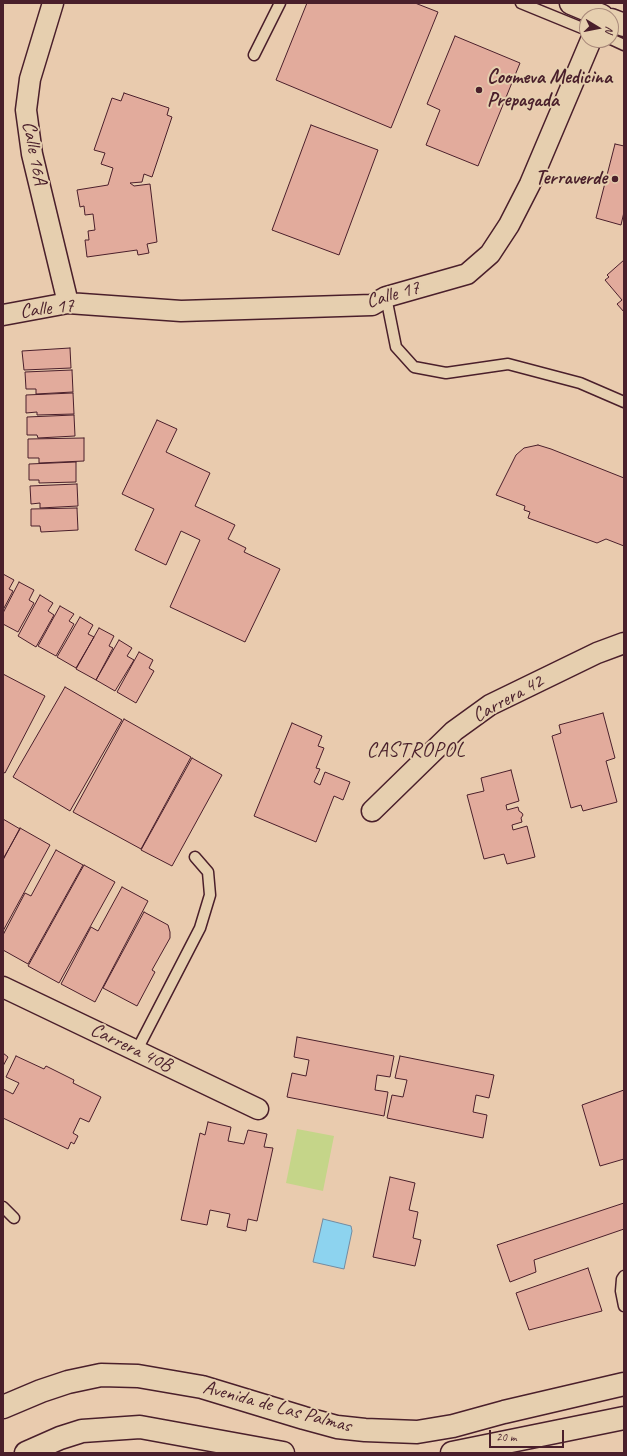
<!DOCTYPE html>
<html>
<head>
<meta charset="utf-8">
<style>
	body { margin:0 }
	#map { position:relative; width:627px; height:1456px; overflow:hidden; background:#e9cbae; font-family:Caveat,sans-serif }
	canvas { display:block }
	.frame { position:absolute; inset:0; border:4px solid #4a1f2b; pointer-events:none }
	.north { position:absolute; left:579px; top:8px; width:40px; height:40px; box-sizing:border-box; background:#e6cfaf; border:1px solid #a8897a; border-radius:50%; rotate:100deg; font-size:11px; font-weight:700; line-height:16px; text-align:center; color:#4a1f2b }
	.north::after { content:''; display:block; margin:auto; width:14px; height:18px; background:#4a1f2b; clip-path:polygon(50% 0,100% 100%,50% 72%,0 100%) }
	.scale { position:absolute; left:489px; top:1430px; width:75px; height:18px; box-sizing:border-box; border:2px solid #4a1f2b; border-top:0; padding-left:5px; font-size:12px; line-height:14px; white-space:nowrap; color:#4a1f2b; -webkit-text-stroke:3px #e6cfaf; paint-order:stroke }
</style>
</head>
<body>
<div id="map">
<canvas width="627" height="1456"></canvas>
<div class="frame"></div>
<div class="north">N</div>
<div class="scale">20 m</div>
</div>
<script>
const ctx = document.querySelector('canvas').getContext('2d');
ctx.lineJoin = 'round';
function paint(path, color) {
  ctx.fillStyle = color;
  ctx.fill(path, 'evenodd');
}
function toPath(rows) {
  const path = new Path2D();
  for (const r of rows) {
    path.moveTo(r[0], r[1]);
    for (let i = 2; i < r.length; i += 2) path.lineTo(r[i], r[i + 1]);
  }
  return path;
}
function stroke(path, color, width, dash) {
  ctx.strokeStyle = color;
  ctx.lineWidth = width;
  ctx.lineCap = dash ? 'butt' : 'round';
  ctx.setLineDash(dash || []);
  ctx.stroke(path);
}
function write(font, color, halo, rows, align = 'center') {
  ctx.font = font + ' Caveat,sans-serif';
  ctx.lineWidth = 4;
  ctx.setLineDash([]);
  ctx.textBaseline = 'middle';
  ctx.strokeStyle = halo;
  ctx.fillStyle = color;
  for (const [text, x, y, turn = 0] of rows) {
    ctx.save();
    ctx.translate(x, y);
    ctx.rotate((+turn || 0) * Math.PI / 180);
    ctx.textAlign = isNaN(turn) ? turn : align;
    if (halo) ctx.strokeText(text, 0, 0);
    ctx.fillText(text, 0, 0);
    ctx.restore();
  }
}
paint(toPath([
	[297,1129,334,1136,323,1191,286,1183]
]), '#c5d589');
const water = toPath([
	[323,1219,351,1226,352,1231,344,1269,313,1262,323,1219]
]);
paint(water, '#8dd3ef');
stroke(water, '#728ba1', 1);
const building = toPath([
	[307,3,415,3,438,12,391,128,276,80,307,3],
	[455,36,520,63,478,166,426,145,440,110,427,104,455,36],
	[124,93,169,108,167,115,172,117,152,177,144,174,142,182,130,183,134,186,150,184,157,242,147,244,149,253,138,255,137,250,87,257,85,240,89,240,88,231,95,230,93,214,85,215,84,206,80,207,77,190,108,185,113,168,101,164,105,153,94,150,112,98,121,101,124,93],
	[311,125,378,150,339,255,272,230,311,125],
	[615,144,624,146,624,212,621,225,596,218,615,144],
	[624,260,624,312,617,304,622,300,605,280,609,277,607,275,624,260],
	[70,348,71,368,24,370,22,351,70,348],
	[72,370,73,392,36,394,36,389,26,389,25,372,72,370],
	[73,393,74,414,37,415,37,412,26,413,26,395,73,393],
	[74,415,75,436,38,438,37,435,27,435,27,417,74,415],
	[157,420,177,429,166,452,210,473,195,506,235,525,228,539,246,548,244,552,280,569,245,642,170,607,200,540,181,531,166,565,135,550,154,509,122,494,157,420],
	[84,438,84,461,39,463,39,458,28,458,28,439,84,438],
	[538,445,551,449,624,478,624,546,606,539,597,543,528,518,530,512,524,510,525,506,496,495,516,455,524,448,538,445],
	[76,462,76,482,39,483,39,480,29,480,29,464,76,462],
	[77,484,78,506,40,508,40,503,31,504,30,486,77,484],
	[77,508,78,530,41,532,40,526,31,526,31,509,77,508],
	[3,574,14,580,9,589,13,591,3,610,3,574],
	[19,582,34,590,29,600,34,603,18,632,3,624,3,613,19,582],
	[40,595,53,603,48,611,54,615,36,647,18,636,40,595],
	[60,606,74,614,69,621,74,624,56,656,38,646,60,606],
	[80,617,93,625,88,634,94,637,76,668,57,657,80,617],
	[99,628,114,636,109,646,113,648,96,680,76,669,99,628],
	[119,640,132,648,127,656,134,660,115,691,96,680,119,640],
	[139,652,153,660,149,668,154,671,136,703,117,692,139,652],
	[3,674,45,696,5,773,3,772,3,674],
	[65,687,122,720,70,811,13,777,65,687],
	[603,713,615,758,606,761,617,802,583,811,581,805,571,808,552,736,561,733,559,725,603,713],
	[124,719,191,757,141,849,73,812,124,719],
	[292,723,322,736,318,746,324,748,316,768,320,769,314,782,320,785,325,772,350,782,343,800,334,796,316,842,254,816,292,723],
	[192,758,222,775,172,866,141,850,192,758],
	[511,770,519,801,506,805,507,810,518,807,519,811,522,813,523,815,521,818,522,822,512,825,513,830,527,826,535,857,507,864,504,854,484,859,467,795,484,791,481,778,511,770],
	[3,819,20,829,3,859,3,819],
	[20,828,50,845,3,931,3,860,20,828],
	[56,850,83,865,28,964,3,950,3,935,25,893,31,896,56,850],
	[84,865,115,882,59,983,28,966,84,865],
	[122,887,148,901,95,1002,61,984,91,927,98,931,122,887],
	[144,912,168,925,170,932,170,938,152,970,155,972,137,1006,103,988,144,912],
	[297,1037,394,1056,390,1077,377,1075,375,1090,388,1092,384,1116,287,1097,292,1073,306,1076,309,1060,294,1057,297,1037],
	[3,1053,8,1057,3,1066,3,1053],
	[16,1056,44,1069,46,1066,74,1080,73,1083,101,1097,89,1122,80,1118,73,1133,78,1136,74,1144,71,1142,68,1149,3,1118,3,1089,13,1094,19,1083,6,1077,16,1056],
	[400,1056,494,1075,489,1098,476,1095,473,1112,487,1115,483,1138,387,1118,392,1095,403,1097,407,1080,395,1078,400,1056],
	[624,1090,624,1159,600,1166,582,1105,624,1090],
	[208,1122,231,1127,228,1141,244,1144,248,1130,267,1134,264,1147,273,1148,257,1221,248,1219,246,1231,227,1227,230,1214,210,1210,207,1225,181,1220,200,1133,205,1135,208,1122],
	[390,1177,415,1183,409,1210,418,1212,413,1238,421,1240,415,1266,373,1257,390,1177],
	[624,1203,624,1229,534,1260,536,1272,510,1282,497,1245,624,1203],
	[588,1268,602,1311,529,1330,516,1293,588,1268]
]);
paint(building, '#e2ab9c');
stroke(building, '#4a1f2b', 1);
const service = toPath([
	[521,3,587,30],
	[611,39,624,45],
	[254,55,280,3],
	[386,297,396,347,414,367,446,373,508,364,580,383,624,402],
	[137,1050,200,928,210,895,208,872,195,857],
	[3,1207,14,1218],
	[624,1276,622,1279,621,1291,624,1306]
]);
const minor = toPath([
	[53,3,30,79,26,110,32,154,68,303],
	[3,315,68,303,181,311,372,305,386,297,467,274,490,254,509,225,530,184,591,40],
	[372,811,454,731,490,705,597,653,624,643],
	[3,987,258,1109]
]);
const primary = toPath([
	[571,3,602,16],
	[611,20,624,25],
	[3,1407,41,1391,68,1382,101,1375,138,1376,202,1387,304,1418,337,1427,365,1430,417,1432,453,1426,504,1412,624,1384],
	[26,1453,60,1438,82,1431,140,1427,283,1453],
	[452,1453,624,1418]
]);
stroke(service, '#4a1f2b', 13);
stroke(minor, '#4a1f2b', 23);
stroke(primary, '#4a1f2b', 25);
stroke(service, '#e6cfaf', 10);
stroke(minor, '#e6cfaf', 20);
stroke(primary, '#e6cfaf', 22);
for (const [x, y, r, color] of [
	[479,90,4,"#4a1f2b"],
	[615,179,4,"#4a1f2b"]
]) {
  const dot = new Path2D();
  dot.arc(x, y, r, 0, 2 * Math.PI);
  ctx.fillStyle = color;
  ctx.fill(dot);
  stroke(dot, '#e6cfaf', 1.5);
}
write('bold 20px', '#4a1f2b', '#e6cfaf', [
	["Coomeva Medicina",487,78],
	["Prepagada",487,101],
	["Terraverde",607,179,"right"]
], 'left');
write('20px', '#4a1f2b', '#e6cfaf', [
	["Calle 16A",34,153,79],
	["Calle 17",393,295,-16],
	["Calle 17",47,309,-7],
	["Carrera 42",508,699,-29],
	["Carrera 40B",131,1048,26],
	["Avenida de Las Palmas",277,1407,15]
]);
ctx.letterSpacing = '1px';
write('21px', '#4a1f2b', '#e6cfaf', [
	["CASTROPOL",416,750]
]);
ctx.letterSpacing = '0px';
</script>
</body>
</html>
